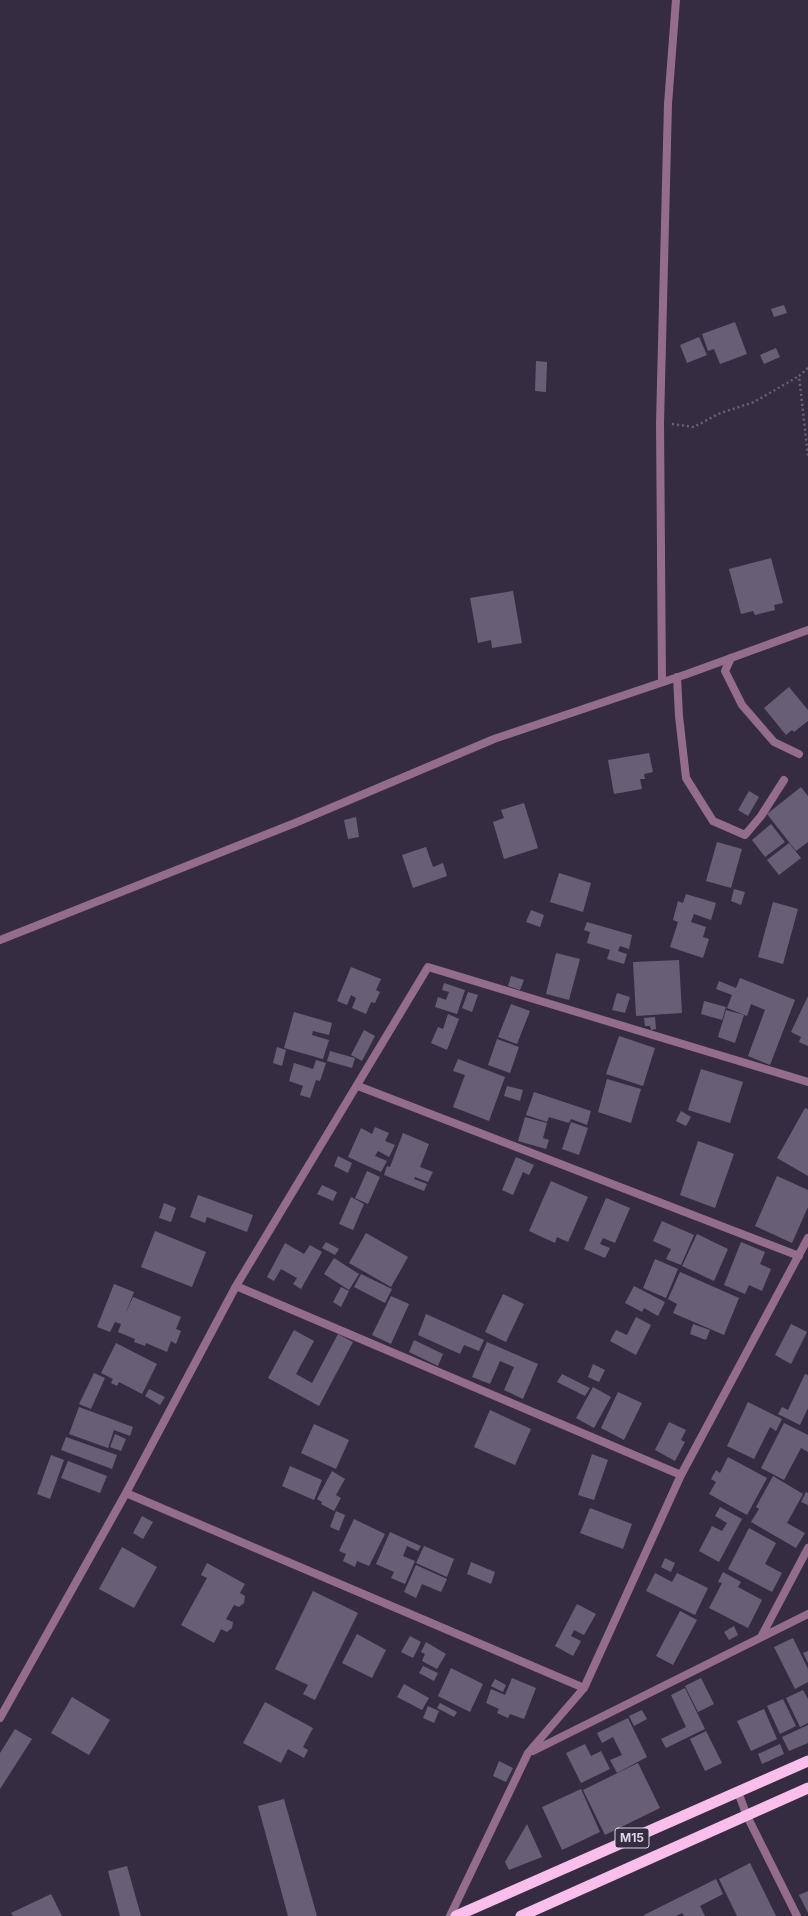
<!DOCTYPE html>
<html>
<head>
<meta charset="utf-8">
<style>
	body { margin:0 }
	canvas { display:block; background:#352c41 }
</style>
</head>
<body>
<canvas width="808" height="1916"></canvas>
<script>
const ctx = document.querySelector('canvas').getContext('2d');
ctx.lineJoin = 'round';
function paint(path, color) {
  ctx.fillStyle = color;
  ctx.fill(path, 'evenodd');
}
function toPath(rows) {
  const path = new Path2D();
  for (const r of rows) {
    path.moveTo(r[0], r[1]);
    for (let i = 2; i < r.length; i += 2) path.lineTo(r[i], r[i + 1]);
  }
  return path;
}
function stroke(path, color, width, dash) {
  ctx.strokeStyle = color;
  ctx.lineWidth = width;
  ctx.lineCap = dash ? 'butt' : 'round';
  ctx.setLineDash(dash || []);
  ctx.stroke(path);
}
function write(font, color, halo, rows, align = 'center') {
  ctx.font = font + ' Inter,sans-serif';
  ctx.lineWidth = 3;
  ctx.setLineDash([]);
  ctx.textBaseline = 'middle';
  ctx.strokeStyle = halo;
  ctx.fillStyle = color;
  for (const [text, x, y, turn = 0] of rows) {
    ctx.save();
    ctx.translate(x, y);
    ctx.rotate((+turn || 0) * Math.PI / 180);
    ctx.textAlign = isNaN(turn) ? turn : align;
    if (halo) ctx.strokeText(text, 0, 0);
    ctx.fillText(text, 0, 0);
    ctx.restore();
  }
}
paint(toPath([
	[784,305,787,313,774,317,771,309],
	[735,322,747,354,720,364,714,349,708,351,702,334],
	[699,337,707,355,687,363,680,345],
	[776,348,780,357,764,364,760,355],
	[536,361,547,362,546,392,535,391],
	[771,558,783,603,774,605,775,610,755,615,753,611,741,614,729,569],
	[513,591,522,643,492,648,491,640,478,643,470,598],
	[789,687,808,710,808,721,794,732,792,730,786,735,764,708],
	[649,753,653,772,644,774,645,779,640,779,642,789,614,794,608,760],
	[801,787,808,796,808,842,796,851,767,814],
	[749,791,759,797,748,816,738,810],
	[524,803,538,848,504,859,493,822,504,818,501,810],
	[356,817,359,837,348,839,344,820],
	[771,824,785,842,765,857,752,840],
	[717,842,742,849,731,888,706,881],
	[789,843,801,858,779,875,767,860],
	[426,847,433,867,443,863,447,876,413,888,402,855],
	[559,873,591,883,583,912,550,902],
	[734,889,745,892,741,905,731,901],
	[686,894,716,903,711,920,694,914,691,922,706,927,703,937,709,939,703,958,670,947,678,922,673,920,678,901,683,903],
	[773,902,798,909,783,964,758,957],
	[531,910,544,915,540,927,526,922],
	[587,922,632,935,629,949,620,946,618,951,627,954,624,964,607,959,610,950,587,943,590,932,584,930],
	[556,953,580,959,569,1000,546,994],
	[679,960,682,1013,636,1016,633,962],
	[351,967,381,979,376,990,380,992,375,1003,371,1002,366,1014,352,1008,356,998,351,995,347,1005,337,1001],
	[511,976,524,980,520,990,508,986],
	[740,978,795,1000,770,1065,748,1056,765,1010,751,1004,747,1016,727,1008,732,995,716,989,719,981,736,988],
	[444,983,465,990,457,1014,435,1007,438,997,446,1000,449,992,442,990],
	[468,992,478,995,472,1012,462,1008],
	[617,993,630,997,625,1013,612,1010],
	[808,996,808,1046,799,1042,801,1037,791,1032],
	[704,1001,726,1007,722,1020,701,1014],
	[511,1004,530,1011,517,1044,498,1037],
	[726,1010,744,1015,735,1043,718,1037],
	[294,1012,332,1023,329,1035,313,1031,312,1035,329,1040,323,1059,284,1048],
	[448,1014,459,1019,447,1050,431,1043,438,1027,443,1029],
	[655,1017,656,1029,651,1030,650,1026,645,1026,644,1018],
	[364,1030,375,1036,362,1061,351,1055],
	[619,1036,655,1048,643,1086,606,1074],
	[497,1039,519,1047,510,1073,488,1065],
	[277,1047,286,1050,282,1066,273,1063],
	[330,1051,355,1058,352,1068,327,1061],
	[458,1059,505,1077,489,1121,453,1107,465,1075,453,1071],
	[316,1060,326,1063,320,1081,316,1080,310,1098,300,1095,303,1086,289,1081,294,1063,313,1069],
	[701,1069,743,1082,730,1123,688,1110],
	[607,1079,641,1089,631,1123,598,1112],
	[507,1086,523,1090,520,1101,504,1096],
	[534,1092,591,1111,587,1125,571,1119,569,1123,549,1117,547,1122,526,1115],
	[805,1108,808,1109,808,1176,777,1158],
	[681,1111,691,1117,686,1126,676,1121],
	[525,1117,547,1123,543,1138,549,1140,546,1149,518,1141],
	[571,1122,588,1128,579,1155,562,1149],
	[375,1127,389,1133,385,1141,395,1145,389,1157,378,1151,375,1156,387,1161,381,1172,348,1157,361,1128,372,1134],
	[403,1133,429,1144,420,1167,433,1172,428,1182,415,1177,414,1179,427,1184,424,1191,384,1175,387,1166,390,1167],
	[698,1141,734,1154,715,1208,680,1195],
	[338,1156,352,1163,348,1173,334,1166],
	[516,1157,534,1165,529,1175,523,1172,513,1195,502,1190],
	[367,1171,380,1177,368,1204,355,1198],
	[777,1176,808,1190,808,1207,792,1243,755,1226],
	[551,1181,588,1197,568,1242,557,1237,555,1243,529,1231],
	[322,1185,337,1192,333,1201,317,1194],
	[198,1195,253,1215,247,1232,207,1217,205,1223,190,1217],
	[351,1197,364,1204,353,1230,339,1224],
	[606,1198,630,1208,615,1243,603,1238,600,1244,610,1248,605,1258,584,1249],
	[164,1203,176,1208,171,1222,159,1218],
	[662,1221,694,1235,681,1265,666,1259,671,1249,653,1241],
	[155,1231,206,1252,192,1287,141,1267],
	[366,1233,408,1257,391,1287,349,1263],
	[697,1234,728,1249,714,1281,682,1266],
	[326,1242,339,1249,335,1255,322,1248],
	[741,1242,765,1252,760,1264,771,1269,762,1291,749,1285,745,1294,724,1285],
	[285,1243,304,1254,310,1245,322,1252,301,1289,293,1284,297,1278,281,1269,274,1281,267,1277],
	[334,1258,359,1274,349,1290,324,1274],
	[655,1259,678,1269,666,1298,643,1288],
	[680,1272,739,1298,724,1335,673,1313,677,1304,668,1299],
	[361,1274,392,1289,385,1303,354,1287],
	[114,1284,134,1292,125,1315,133,1297,181,1317,176,1329,181,1331,176,1344,171,1341,167,1352,146,1343,145,1346,134,1342,135,1339,118,1332,121,1324,115,1322,110,1332,97,1327],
	[634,1286,665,1302,658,1316,644,1308,642,1312,625,1303],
	[341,1287,349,1291,341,1307,333,1302],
	[503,1294,524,1304,506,1342,485,1332],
	[391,1296,409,1304,391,1344,372,1335],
	[426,1314,484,1340,479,1351,464,1345,460,1354,418,1335],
	[636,1317,651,1325,636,1355,610,1341,616,1330,627,1335],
	[693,1324,710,1330,706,1340,690,1334],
	[791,1324,807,1332,791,1364,775,1355],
	[294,1330,314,1341,296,1374,312,1383,338,1334,353,1342,319,1406,268,1378],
	[414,1340,443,1354,438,1366,409,1352],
	[487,1342,538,1364,523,1399,504,1390,514,1367,500,1361,490,1384,472,1377],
	[116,1343,157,1364,142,1394,119,1382,117,1386,111,1383,113,1379,101,1373],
	[593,1364,605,1370,599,1382,588,1377],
	[94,1373,105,1378,91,1409,79,1404],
	[562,1374,590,1388,585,1396,557,1382],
	[805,1374,808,1375,808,1408,800,1425,778,1414,782,1407,788,1410],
	[593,1387,611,1397,594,1428,576,1418],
	[149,1389,165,1397,160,1405,145,1396],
	[618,1392,642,1403,624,1440,601,1428],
	[748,1402,782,1419,776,1431,770,1427,754,1459,727,1446],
	[79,1407,133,1427,130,1436,114,1430,108,1448,69,1434],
	[490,1410,531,1429,515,1465,474,1447],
	[669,1422,686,1430,681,1440,685,1442,675,1461,655,1450],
	[784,1423,808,1435,808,1452,801,1448,784,1480,761,1468],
	[314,1424,349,1440,336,1469,301,1453],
	[115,1434,126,1439,121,1451,110,1447],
	[66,1437,117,1455,112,1469,61,1450],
	[592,1454,608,1460,594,1500,578,1495],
	[51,1455,64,1460,50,1499,37,1494],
	[728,1457,767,1478,747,1515,709,1494,716,1482,711,1479,716,1470,720,1473],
	[68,1461,107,1476,100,1493,61,1478],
	[290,1466,322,1480,314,1500,282,1486],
	[332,1471,345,1479,336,1495,341,1498,334,1511,321,1504,322,1502,317,1499],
	[773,1476,803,1494,787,1523,805,1533,796,1548,751,1522,759,1509,756,1507],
	[806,1492,808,1493,808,1505,801,1502],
	[720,1507,742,1519,719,1562,699,1551,712,1526,722,1531,727,1523,715,1516],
	[590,1508,632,1524,623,1549,580,1533],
	[336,1511,345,1515,339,1531,330,1527],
	[142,1516,153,1522,143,1539,133,1533],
	[354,1519,385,1534,369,1566,357,1561,355,1567,343,1561,346,1554,339,1551],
	[749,1528,776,1543,765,1564,782,1573,772,1592,728,1569],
	[390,1532,421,1546,418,1551,407,1546,403,1556,415,1561,405,1584,391,1578,394,1572,376,1564],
	[424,1546,454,1559,447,1577,416,1563],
	[122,1547,157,1567,134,1608,99,1589],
	[665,1558,675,1563,671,1572,661,1567],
	[471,1562,495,1572,491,1584,467,1574],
	[207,1563,245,1584,240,1593,245,1596,244,1603,239,1607,234,1605,226,1619,233,1622,232,1628,227,1632,221,1629,214,1643,181,1625,207,1578,201,1575],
	[416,1565,447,1579,441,1592,422,1584,416,1598,404,1592],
	[723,1572,741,1582,738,1587,762,1600,748,1628,709,1608,722,1583,718,1582],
	[655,1573,672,1582,677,1573,708,1588,695,1615,646,1591],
	[313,1591,358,1613,315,1700,303,1694,308,1685,275,1669],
	[577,1604,596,1614,584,1635,574,1630,571,1636,581,1641,573,1656,555,1646],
	[680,1611,697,1620,673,1665,656,1656],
	[734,1626,738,1635,729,1640,724,1632],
	[357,1634,386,1650,372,1678,342,1663],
	[410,1636,421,1642,413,1658,401,1652],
	[793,1638,808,1669,808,1682,795,1689,774,1647],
	[426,1642,446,1654,437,1669,422,1661,425,1654,421,1652],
	[808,1651,808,1663,803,1653],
	[423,1666,438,1673,434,1681,419,1673],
	[451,1668,483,1684,470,1712,438,1696],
	[512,1678,536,1688,524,1719,510,1714,508,1718,497,1713,499,1709,486,1703,491,1689,505,1695],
	[701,1678,714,1704,698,1712,685,1686],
	[495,1679,506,1685,503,1692,491,1686],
	[404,1684,429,1698,422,1710,397,1697],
	[685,1688,705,1729,666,1748,661,1739,686,1727,671,1695],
	[803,1690,808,1699,808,1723,800,1727,786,1698],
	[72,1697,110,1720,89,1755,51,1733],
	[783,1699,796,1726,780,1734,767,1706],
	[265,1702,313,1728,303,1747,308,1750,304,1758,288,1749,281,1763,243,1743],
	[440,1703,457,1712,454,1717,437,1708],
	[428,1706,439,1711,434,1723,423,1718],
	[764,1709,777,1739,751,1751,737,1721],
	[642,1710,647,1719,634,1726,629,1716],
	[628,1718,647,1757,617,1773,610,1760,622,1755,613,1737,602,1743,597,1733],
	[808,1725,808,1743,789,1751,782,1737],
	[15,1729,32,1739,0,1789,0,1753],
	[706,1731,722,1763,705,1771,690,1739],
	[585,1744,591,1756,601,1751,610,1769,581,1783,566,1753],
	[780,1744,784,1754,762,1764,758,1754],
	[499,1761,513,1768,506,1782,493,1776],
	[638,1763,660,1808,605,1835,583,1790],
	[581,1789,600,1832,562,1850,542,1807],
	[284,1799,317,1916,288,1916,258,1806],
	[527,1824,542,1857,509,1870,505,1862],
	[750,1863,776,1916,737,1916,719,1879],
	[127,1866,141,1916,120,1916,108,1871],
	[716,1879,723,1894,700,1906,705,1916,684,1916,682,1913,676,1916,644,1916,644,1915],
	[808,1891,808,1913,799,1895],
	[51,1894,62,1916,13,1916,11,1913]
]), '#685f76');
stroke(toPath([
	[808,368,799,376,808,456],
	[672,424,694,427,718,414,754,402,799,376]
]), '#696174', 2.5, [2, 3]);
stroke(toPath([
	[731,658,725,671,742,705,774,742,799,754],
	[677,677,679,716,686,778,713,821,745,835,761,816,784,780],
	[662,682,660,423,668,104,676,0],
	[0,940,295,823,494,739,687,674,808,630],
	[358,1086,799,1256],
	[236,1286,681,1475],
	[126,1493,584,1688],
	[761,1637,808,1548],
	[0,1718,126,1493,236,1286,428,967,808,1082],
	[533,1751,808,1614],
	[738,1792,747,1816,797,1916],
	[450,1916,528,1753,584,1688,681,1475,808,1238]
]), '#946c8c', 8);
stroke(toPath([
	[456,1916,808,1761],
	[521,1916,808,1788]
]), '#fabeed', 11);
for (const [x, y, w] of [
	[632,1838,34]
]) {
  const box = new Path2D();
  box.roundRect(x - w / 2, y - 10, w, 20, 3);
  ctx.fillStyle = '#352c41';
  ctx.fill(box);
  stroke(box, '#dbd6e3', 1);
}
write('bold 12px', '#dbd6e3', null, [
	["M15",632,1838]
]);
</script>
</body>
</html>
